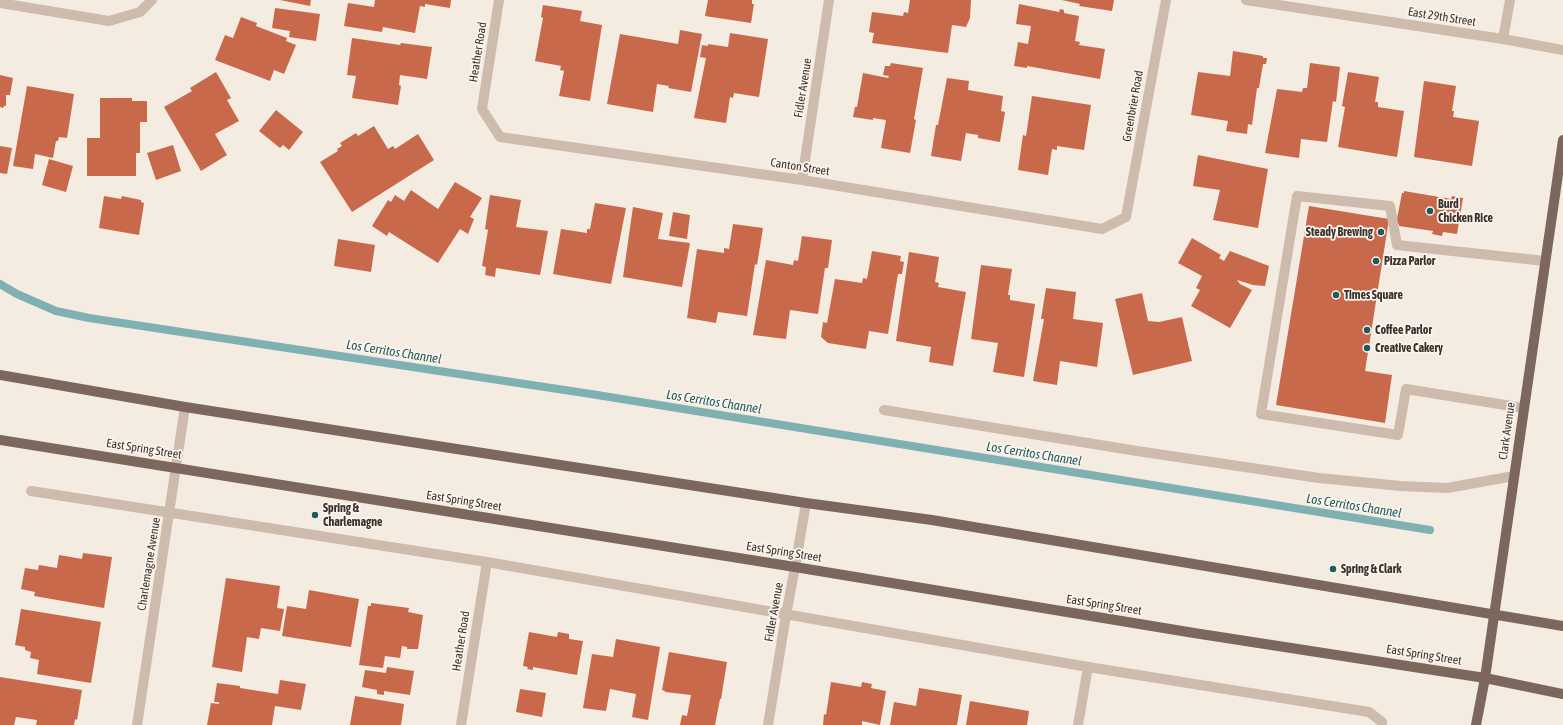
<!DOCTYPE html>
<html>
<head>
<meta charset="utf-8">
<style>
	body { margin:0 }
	canvas { display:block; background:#f4ebe1 }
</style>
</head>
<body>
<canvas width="1563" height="725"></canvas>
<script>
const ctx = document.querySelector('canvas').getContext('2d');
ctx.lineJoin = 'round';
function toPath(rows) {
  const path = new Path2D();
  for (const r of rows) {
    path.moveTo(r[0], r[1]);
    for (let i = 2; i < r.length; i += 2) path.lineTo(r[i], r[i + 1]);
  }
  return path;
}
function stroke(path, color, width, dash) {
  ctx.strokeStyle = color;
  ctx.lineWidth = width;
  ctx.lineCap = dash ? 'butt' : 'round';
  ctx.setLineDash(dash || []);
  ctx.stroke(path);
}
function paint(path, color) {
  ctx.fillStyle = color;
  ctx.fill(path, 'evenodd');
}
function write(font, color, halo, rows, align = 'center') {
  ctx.font = font + ' "Asap Condensed",sans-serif';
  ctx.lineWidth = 3.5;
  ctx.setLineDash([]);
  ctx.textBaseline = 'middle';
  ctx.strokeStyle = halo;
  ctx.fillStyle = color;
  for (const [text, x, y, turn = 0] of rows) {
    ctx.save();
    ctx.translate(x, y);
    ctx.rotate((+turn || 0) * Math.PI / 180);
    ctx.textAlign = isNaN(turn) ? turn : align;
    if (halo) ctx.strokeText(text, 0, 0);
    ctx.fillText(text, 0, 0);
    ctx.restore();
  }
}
stroke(toPath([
	[0,284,17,294,56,311,89,318,591,394,1430,530]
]), '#7fb0b2', 8);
paint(toPath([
	[280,0,311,0,310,6],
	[375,0,451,0,450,8,425,4,425,7,420,6,415,33,383,27,382,32,344,26,348,3,374,7],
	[708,0,752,0,752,4,754,4,751,23,705,16],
	[910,0,971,0,970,18,966,27,952,25,948,53,872,43,874,33,869,32,872,12,903,16,904,12,908,13],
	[1062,0,1114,0,1112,11,1079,6,1080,4],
	[1019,4,1059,12,1060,9,1064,10,1064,13,1079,16,1075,41,1080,42,1079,45,1105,49,1100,79,1027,66,1027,68,1014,66,1018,42,1028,44,1031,26,1016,24],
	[543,5,582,11,580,21,602,25,590,101,559,96,564,71,560,70,561,66,535,61,543,18,541,17],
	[275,8,320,14,316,41,289,37,290,31,272,28],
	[241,17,257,23,256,26,287,38,286,41,296,45,284,74,274,70,270,81,215,60,225,35,233,38],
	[680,30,702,34,691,92,668,88,669,86,657,84,653,112,607,104,620,34,678,44],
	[730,33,768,39,759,97,734,93,733,98,730,97,726,123,694,118,706,58,700,57,702,45,708,46,708,44,728,47],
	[352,38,400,45,401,43,432,47,427,79,400,75,399,85,401,86,398,105,352,98,356,76,347,75],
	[1233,51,1263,56,1263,58,1267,58,1266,64,1263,64,1259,88,1257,88,1252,125,1248,124,1247,134,1226,131,1228,121,1191,115,1198,72,1230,76],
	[891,63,923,68,914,119,916,120,910,153,881,148,886,120,873,118,873,120,853,117,855,107,857,107,863,73,888,78,889,76,883,75,885,66,890,66],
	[1310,63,1340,67,1336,102,1333,101,1327,142,1301,139,1299,158,1265,153,1277,89,1302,92,1303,88,1307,88],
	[216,72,231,98,227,100,239,121,215,134,227,155,201,171,164,107,192,91,190,88],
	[1348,72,1379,77,1375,102,1378,102,1378,107,1404,111,1397,157,1338,147,1345,107,1342,106],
	[0,75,13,78,10,95,6,95,6,106,4,106,3,108,0,107],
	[947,78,969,81,968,90,1003,96,1001,111,1005,112,1000,142,978,138,978,135,966,133,961,161,931,156,936,125,938,125],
	[1424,81,1456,86,1452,111,1454,111,1453,117,1479,121,1472,166,1414,157],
	[27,86,74,94,67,138,59,137,58,141,56,141,53,158,35,154,33,169,13,166],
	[1032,96,1091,105,1084,150,1057,146,1057,150,1052,149,1048,175,1018,170,1023,135,1026,136],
	[100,98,132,98,132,101,147,101,147,122,140,122,140,153,136,153,136,176,87,176,87,138,100,138],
	[276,110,303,132,289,150,283,145,280,148,259,131],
	[374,126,388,149,393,146,395,149,418,134,434,160,352,212,320,162,338,151,337,149,342,146,340,143,356,133,358,136],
	[173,145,181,171,156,180,147,153],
	[0,146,12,148,7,174,0,173],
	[1198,155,1268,169,1258,228,1213,220,1220,190,1193,186],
	[49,159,73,166,66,192,42,185],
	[455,182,482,198,470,217,474,219,468,234,460,229,438,263,389,232,387,236,372,226,388,200,391,202,395,195,404,201,411,190,438,209],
	[1404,191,1451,199,1452,196,1463,198,1457,234,1443,232,1442,236,1432,234,1433,231,1399,226,1399,224,1396,224,1402,193,1404,193],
	[490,195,521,200,516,227,548,231,540,275,496,268,495,277,485,275,486,267,482,266,488,230,485,229],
	[104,196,121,199,122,196,141,200,141,202,144,203,139,235,99,228],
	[595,203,626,208,611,284,553,274,561,229,587,233,587,229,590,229],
	[1309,206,1389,219,1365,371,1392,375,1385,423,1276,405],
	[633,207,663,213,658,239,690,243,682,287,623,277],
	[673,212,690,215,687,239,669,236],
	[733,224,763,228,757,265,755,264,747,316,718,312,716,323,687,318,697,249,724,253,724,248,729,249],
	[802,236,832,240,828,268,825,268,818,314,790,310,786,339,753,335,766,260,793,265,794,260,798,261],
	[1192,238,1221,255,1219,258,1224,261,1230,251,1269,266,1265,286,1253,285,1237,280,1240,284,1252,290,1230,328,1191,306,1200,290,1196,288,1202,276,1178,263],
	[338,239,375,245,371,272,334,266],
	[872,251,901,256,900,261,904,262,902,274,898,274,888,334,869,331,866,349,828,343,821,337,823,322,827,323,835,279,862,283,863,278,867,279],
	[909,252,939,257,935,282,939,283,938,287,966,292,953,366,929,362,931,347,896,341],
	[981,265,1012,269,1008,295,1010,295,1010,300,1035,304,1024,377,993,372,998,343,971,339],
	[1046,288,1076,292,1073,319,1103,323,1097,367,1060,361,1057,385,1033,381,1044,319,1041,319],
	[1142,293,1148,321,1159,322,1182,317,1192,361,1133,375,1115,299],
	[83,553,112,557,104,608,34,596,35,592,21,589,25,568,38,570,39,565,57,568,59,555,82,559],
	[226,578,280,586,277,608,284,609,280,631,261,628,259,639,247,637,242,672,212,667],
	[309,590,359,599,351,647,282,636,287,606,306,609],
	[371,603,409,608,408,612,423,615,418,649,407,649,407,647,402,646,400,658,385,656,383,668,359,665,368,606,371,606],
	[21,609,101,622,91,683,37,674,39,660,30,658,31,652,25,650,25,647,15,645],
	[529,632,557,637,558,632,569,634,569,639,583,641,577,675,533,667,533,670,527,669,528,667,523,666],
	[616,639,660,647,648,720,632,717,636,694,610,689,606,711,583,708,592,654,613,657],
	[669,652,727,662,721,699,720,699,715,725,680,725,682,715,687,716,691,695,665,692,665,691,662,690],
	[387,667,414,671,410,695,384,691,384,695,377,694,377,690,362,687,365,670,386,673],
	[0,677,82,690,77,720,75,719,74,725,36,725,37,720,16,717,14,725,0,725],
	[280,680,306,684,301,710,275,706,272,725,207,725,211,703,219,704,219,702,214,702,217,683,240,686,240,688,278,694],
	[831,682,861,687,862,682,872,684,871,688,886,691,880,725,862,721,862,725,823,725,824,714,826,715],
	[919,688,962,695,957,725,890,725,894,702,916,706],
	[520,689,546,693,542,717,516,712],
	[355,696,404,704,401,725,350,725],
	[970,701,1029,711,1027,725,966,725]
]), '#c8694b');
stroke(toPath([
	[499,0,482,109,500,137,802,180,1102,229,1126,217,1166,0],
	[1246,0,1503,39,1563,50],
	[0,3,109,21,140,12,152,0],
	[1503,39,1510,0],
	[802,180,829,0],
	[1524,408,1406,389,1398,435,1261,414,1297,196,1390,206,1397,245,1545,261],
	[884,410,1137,451,1319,478,1401,486,1447,488,1514,476],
	[31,491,487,562,1088,667,1369,712,1382,722,1382,725],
	[137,725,185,407],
	[461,725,487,562],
	[768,725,786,615,795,567,806,503],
	[1078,725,1088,667]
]), '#cdbbac', 10);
stroke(toPath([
	[0,375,185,407,806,503,932,520,1563,626],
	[0,440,795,567,1194,633,1485,678,1563,694],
	[1476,725,1485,678,1563,140]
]), '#7d675c', 10);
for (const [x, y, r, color] of [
	[1430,211,4,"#1f5a5e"],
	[1381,232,4,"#1f5a5e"],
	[1376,261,4,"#1f5a5e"],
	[1336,295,4,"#1f5a5e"],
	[1367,330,4,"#1f5a5e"],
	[1367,348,4,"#1f5a5e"],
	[315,515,4,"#1f5a5e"],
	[1333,569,4,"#1f5a5e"]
]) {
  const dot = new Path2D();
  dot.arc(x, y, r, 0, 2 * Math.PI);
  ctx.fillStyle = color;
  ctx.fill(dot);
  stroke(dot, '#fbf5ee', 1.5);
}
write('12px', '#3b302b', '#fbf5ee', [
	["East 29th Street",1442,17,9],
	["Heather Road",478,52,-81],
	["Fidler Avenue",803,88,-81],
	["Greenbrier Road",1133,106,-80],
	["Canton Street",800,167,9],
	["Clark Avenue",1507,431,-82],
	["East Spring Street",144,449,9],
	["East Spring Street",464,501,9],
	["East Spring Street",784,552,9],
	["Charlemagne Avenue",149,564,-81],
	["East Spring Street",1104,605,9],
	["Fidler Avenue",774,612,-80],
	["Heather Road",461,641,-81],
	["East Spring Street",1424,655,9]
]);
write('bold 12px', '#3b302b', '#fbf5ee', [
	["Burd",1438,204],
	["Chicken Rice",1438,218],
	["Steady Brewing",1373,232,"right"],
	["Pizza Parlor",1384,261],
	["Times Square",1344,295],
	["Coffee Parlor",1375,330],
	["Creative Cakery",1375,348],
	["Spring &",323,508],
	["Charlemagne",323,522],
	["Spring & Clark",1341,569]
], 'left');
write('italic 13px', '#1f5a5e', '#fbf5ee', [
	["Los Cerritos Channel",394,352,9],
	["Los Cerritos Channel",714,402,9],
	["Los Cerritos Channel",1034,454,9],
	["Los Cerritos Channel",1354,506,9]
]);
</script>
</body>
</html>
